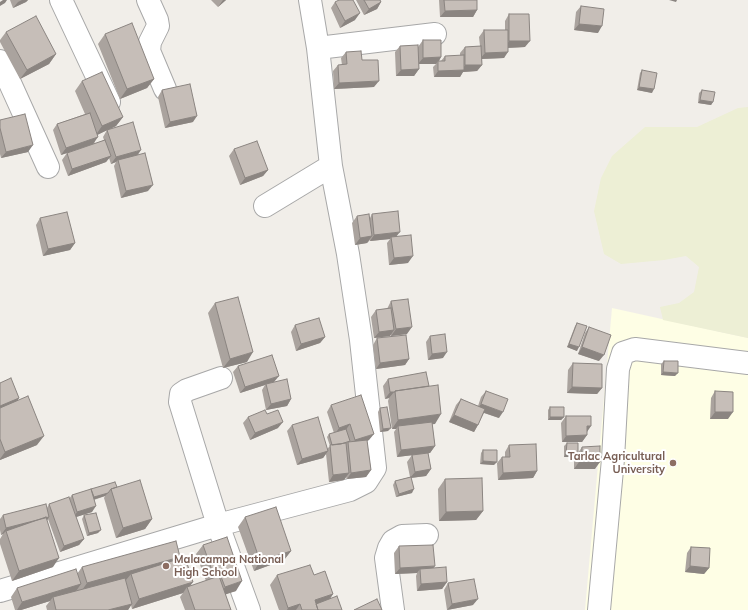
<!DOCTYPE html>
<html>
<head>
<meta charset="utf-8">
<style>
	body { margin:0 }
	canvas { display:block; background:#f1eee9 }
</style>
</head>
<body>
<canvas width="748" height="610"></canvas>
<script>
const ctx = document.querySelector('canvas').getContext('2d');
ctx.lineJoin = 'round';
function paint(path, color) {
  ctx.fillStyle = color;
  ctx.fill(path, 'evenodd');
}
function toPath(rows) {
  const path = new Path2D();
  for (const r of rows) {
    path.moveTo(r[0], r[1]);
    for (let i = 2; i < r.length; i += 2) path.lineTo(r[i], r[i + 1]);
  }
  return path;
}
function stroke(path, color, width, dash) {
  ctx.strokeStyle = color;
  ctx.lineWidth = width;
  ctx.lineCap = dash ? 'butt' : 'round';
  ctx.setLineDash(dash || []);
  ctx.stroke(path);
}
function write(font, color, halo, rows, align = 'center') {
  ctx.font = font + ' Mulish,sans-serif';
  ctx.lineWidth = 4;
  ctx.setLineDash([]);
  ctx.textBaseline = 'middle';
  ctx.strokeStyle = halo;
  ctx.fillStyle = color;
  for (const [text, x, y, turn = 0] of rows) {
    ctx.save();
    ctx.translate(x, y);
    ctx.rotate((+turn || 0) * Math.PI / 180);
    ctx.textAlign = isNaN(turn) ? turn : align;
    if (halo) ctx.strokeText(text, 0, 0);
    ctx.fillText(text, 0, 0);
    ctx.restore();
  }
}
paint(toPath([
	[612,308,748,338,748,610,585,610]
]), '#fefee5');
paint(toPath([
	[748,107,748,338,663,320,660,307,679,303,694,292,699,267,686,256,664,260,621,264,604,254,594,211,601,178,612,156,645,127,697,127,738,108]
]), '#edefd5');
const minor = toPath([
	[61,0,109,102],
	[148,0,157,20,158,26,150,42,149,51,165,89],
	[318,48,435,34],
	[0,61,48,167],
	[265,206,331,166],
	[221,378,187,390,181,394,180,402,218,525,249,610],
	[0,591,218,525,350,490,366,482,375,468,361,340,348,254,331,166,318,48,310,0],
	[393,610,386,558,389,548,393,541,402,536,427,535],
	[599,610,613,459,618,369,623,353,635,349,748,363]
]);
stroke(minor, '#a8a8a8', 24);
stroke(minor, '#fff', 22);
paint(toPath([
	[10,0,28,0,26,2,13,8],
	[211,0,226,0,218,7],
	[356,0,380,0,381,2,377,9,364,15],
	[439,0,477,0,477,10,473,17,440,17],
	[335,2,355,20,340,28,331,8],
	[581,6,598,33,574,30,576,12],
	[509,14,525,47,508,48,504,58,482,59,482,65,477,71,463,72,460,77,434,77,433,67,436,64,419,64,419,69,414,76,396,76,395,52,400,46,418,47,423,40,441,57,439,61,441,61,445,56,460,56,460,53,465,47,480,46,479,37,484,30,505,30,505,21],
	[6,32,56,54,49,64,20,79,0,42,0,40],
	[105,34,154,79,147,88,120,99,98,44],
	[346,52,362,60,374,87,334,89,333,71,338,65,342,65,341,58],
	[642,70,652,93,637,90,640,73],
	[82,81,123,117,116,126,109,130,137,155,148,191,121,198,114,166,116,162,111,164,109,158,106,162,68,176,62,160,67,153,85,147,61,155,53,130,57,124,85,114,75,91],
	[107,130,103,137,104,140,94,144,97,135],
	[162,90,193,122,165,128,158,97],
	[702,90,713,102,711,105,698,103,699,93],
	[0,120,28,152,1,158,0,154],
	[234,149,268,170,263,176,240,185,229,156],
	[372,214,397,236,408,263,389,265,387,243,390,239,370,241,370,240,367,243,355,245,352,223,357,216,370,218],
	[40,218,75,243,70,250,43,256,36,225],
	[391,301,407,334,391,336,391,334,390,336,374,338,371,317,376,310,387,309],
	[215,303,247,362,223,368,208,313],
	[577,323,577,351,567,347,575,326],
	[295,325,325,337,320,343,296,351,291,332],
	[589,327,599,361,578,354,585,333],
	[430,336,443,358,428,360,426,342],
	[377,338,409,359,405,365,376,369,373,345],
	[664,361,675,376,661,375,661,364],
	[573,363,602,388,597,394,567,393,568,370],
	[238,366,275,382,291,399,287,406,266,410,262,390,265,385,240,393,233,372],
	[388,379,429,386,428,387,435,424,432,424,435,446,430,453,428,453,431,469,426,476,411,478,412,493,396,497,393,485,395,481,410,477,407,462,412,455,413,455,397,457,394,432,396,429,392,429,388,401,389,398,385,399,383,386],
	[0,383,19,398,17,401,37,445,0,460],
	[486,391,499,418,484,413,474,432,449,422,456,405,461,399,478,406,481,397],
	[715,391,728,419,710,419,711,398],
	[331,405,369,440,367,441,371,470,366,477,347,479,346,477,344,480,329,482,326,454,323,458,297,465,287,431,292,425,327,449,330,446,327,437,329,434,334,433,327,412],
	[550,407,564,417,561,420,548,420,548,410],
	[380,408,388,431,380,432,378,412],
	[267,414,278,428,250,440,243,423,248,417],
	[566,416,587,432,587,435,582,442,562,442,561,423],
	[567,443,578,453,582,447,595,469,574,469,574,461,578,456,578,454,576,457,564,457,564,446],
	[509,445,537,471,533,478,498,480,497,463,502,457,505,457,505,452],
	[483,450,494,465,480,464,481,453],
	[445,479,483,511,476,520,439,521,438,489],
	[117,487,152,519,145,529,116,538,104,498,105,496,94,500,92,512,76,517,84,539,79,545,60,552,48,519,47,520,53,567,12,581,0,544,0,539,3,534,1,535,0,530,0,519,3,515,47,508,49,504,69,499,72,495,91,490],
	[84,515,98,533,87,536,82,519],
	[245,517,291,551,284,560,254,571,238,527],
	[203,545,236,591,225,594,231,610,185,610,180,597,183,593,132,609,131,605,128,610,47,610,46,606,50,601,21,610,15,610,11,597,17,588,77,574,82,567,179,559,191,586,206,581,196,554],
	[399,546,433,568,447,582,442,589,417,591,416,576,417,573,395,574,394,553],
	[691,547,709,568,704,574,685,572,687,553],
	[277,575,314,575,333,594,330,599,342,610,279,610,270,585],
	[448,583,473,605,447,610,444,590]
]), '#aaa39e');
paint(toPath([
	[3,0,7,0,5,3,0,6,0,2],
	[22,0,28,0,26,2,13,8,18,2],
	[223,0,226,0,218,7],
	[669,0,677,0,676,2],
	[381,2,377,9,364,15,369,9],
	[477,10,473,17,440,17,445,11],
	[360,13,355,20,340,28,345,21],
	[579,24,602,26,598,33,574,30],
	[509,41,530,41,525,47,505,48],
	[508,52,504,58,480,59,485,53],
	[56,54,49,64,20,79,27,70],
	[441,57,438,62,438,61,436,64,418,64,423,58],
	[465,65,482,65,477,71,463,72,460,77,434,77,438,71,462,70],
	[419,69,414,76,396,76,401,70],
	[154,79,147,88,120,99,127,89],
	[379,81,374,87,334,89,339,83],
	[639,87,654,89,652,93,637,90],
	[700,100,713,102,711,105,698,103],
	[197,116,193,122,165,128,170,122],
	[123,117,116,126,95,136,102,126],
	[98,137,93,144,61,155,66,148],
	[33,145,28,152,1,158,6,152],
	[141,150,137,156,118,160,116,162,111,164,116,157],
	[111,156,106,162,68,176,72,169],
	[268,170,263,176,240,185,245,178],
	[153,185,148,191,121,198,126,191],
	[400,232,395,238,391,237,390,239,370,241,374,235],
	[372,236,367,243,355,245,360,238],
	[75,243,70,250,43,256,48,249],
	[413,256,408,263,389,265,394,258],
	[412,327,407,334,391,336,396,329],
	[394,330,390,336,374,338,379,332],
	[325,337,320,343,296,351,301,344],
	[569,344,579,347,577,351,567,347],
	[582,347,604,355,599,361,578,354],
	[253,352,247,362,223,368,230,359],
	[447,352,443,358,428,360,432,354],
	[409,359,405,365,376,369,380,363],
	[663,372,678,373,675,376,661,375],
	[279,376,274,382,266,384,265,385,240,393,245,387],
	[572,387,602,388,597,394,567,393],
	[390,392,394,392,389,398,385,399],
	[19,398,15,404,0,411,0,406],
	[291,399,287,406,266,410,271,404],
	[481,404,503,412,499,418,476,410],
	[715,412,733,412,728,419,710,419],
	[441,414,435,424,399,428,398,426,396,429,392,429,398,420],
	[454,415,478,425,474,432,449,422],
	[550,417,564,417,561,420,548,420],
	[283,422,278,428,250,440,255,433],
	[350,424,345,431,335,434,339,428],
	[587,426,591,426,587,432,582,432],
	[391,428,388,431,380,432,383,429],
	[374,434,369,440,351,446,355,440],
	[587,435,582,442,562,442,566,436],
	[44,436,37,445,0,460,0,459,5,452],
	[435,446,430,453,397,457,401,450],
	[328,451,323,458,297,465,302,459],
	[566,453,578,453,576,457,564,457],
	[483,461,497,462,494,465,480,464],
	[579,462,600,462,595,469,574,469],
	[431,469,426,476,410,478,415,472],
	[371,470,366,477,347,479,351,473],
	[537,471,533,478,498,480,503,473],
	[349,473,344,480,329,482,333,475],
	[414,489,412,493,396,497,399,494],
	[108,493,105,496,92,500,94,497],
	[96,506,92,512,73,518,77,512],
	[483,511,476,520,439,521,446,512],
	[49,517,45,524,6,531,3,534,1,535,6,528],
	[152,519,145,529,116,538,123,528],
	[101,530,98,533,87,536,89,533],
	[84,539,79,545,60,552,64,546],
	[291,551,284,560,254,571,260,561],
	[180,557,174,567,131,574,126,580,80,593,87,583],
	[59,558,53,567,12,581,19,571],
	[435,566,430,573,420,569,417,573,395,574,400,568],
	[690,566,709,568,704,574,685,572],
	[220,574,213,584,207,586,214,576],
	[242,581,236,591,218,597,225,587],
	[193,582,188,589,187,587,183,593,132,609,139,599],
	[447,582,442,589,417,591,421,584],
	[81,584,74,594,53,597,50,601,21,610,17,610,22,602],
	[333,594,326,604,315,608,315,600],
	[478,599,473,605,447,610,452,604],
	[132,604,128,610,108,610],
	[300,604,296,610,287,610,288,608]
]), '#8b8581');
const building = toPath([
	[339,0,353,0,360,13,345,21,335,2,339,0],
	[364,0,380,0,381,2,369,9,364,0],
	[444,0,477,0,477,10,445,11,444,0],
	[581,6,604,9,602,26,579,24,581,6],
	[509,14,529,14,530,41,509,41,509,14],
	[36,16,56,54,27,70,6,32,36,16],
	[132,23,154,79,127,89,105,34,132,23],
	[484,30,508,30,508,52,485,53,484,30],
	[423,40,441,40,441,57,423,58,423,40],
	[418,45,419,69,401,70,400,46,418,45],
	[481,46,482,65,465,65,465,47,481,46],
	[361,51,362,60,378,60,379,81,339,83,338,65,347,64,346,52,361,51],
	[464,55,464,70,438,71,438,61,445,61,445,56,464,55],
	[642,70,657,73,654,89,639,87,642,70],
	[102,72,123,117,102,126,82,81,102,72],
	[190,84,197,116,170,122,162,90,190,84],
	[702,90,715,92,713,102,700,100,702,90],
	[90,113,98,137,66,148,57,124,90,113],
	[25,114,33,145,6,152,0,128,0,120,25,114],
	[133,122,141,150,116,157,107,130,133,122],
	[105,140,111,156,72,169,67,153,105,140],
	[257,141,268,170,245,178,234,149,257,141],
	[145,153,153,185,126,191,118,160,145,153],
	[398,211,400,232,374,235,372,214,398,211],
	[67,212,75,243,48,249,40,218,67,212],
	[369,214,372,236,360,238,357,216,369,214],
	[411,235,413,256,394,258,391,237,411,235],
	[238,297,253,352,230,359,215,303,238,297],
	[408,299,412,327,396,329,391,301,408,299],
	[391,308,394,330,379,332,376,310,391,308],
	[319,318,325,337,301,344,295,325,319,318],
	[577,323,587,326,579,347,569,344,577,323],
	[589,327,611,335,604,355,582,347,589,327],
	[445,334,447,352,432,354,430,336,445,334],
	[406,335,409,359,380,363,377,338,406,335],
	[272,355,279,376,245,387,238,366,272,355],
	[664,361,678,361,678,373,663,372,664,361],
	[573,363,602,364,602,388,572,387,573,363],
	[426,372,429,386,395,391,395,392,390,392,388,379,426,372],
	[11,378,19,398,0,406,0,383,11,378],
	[287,379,291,399,271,404,266,384,287,379],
	[438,385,441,414,398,420,395,391,438,385],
	[486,391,508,399,503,412,481,404,486,391],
	[715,391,733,392,733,412,715,412,715,391],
	[361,395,374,434,355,440,350,424,339,428,331,405,361,395],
	[28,396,44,436,5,452,0,439,0,408,28,396],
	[461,399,485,409,478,425,454,415,461,399],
	[387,407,391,428,383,429,380,408,387,407],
	[550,407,564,407,564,417,550,417,550,407],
	[265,410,267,414,278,410,283,422,255,433,248,417,265,410],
	[566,416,591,416,591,426,587,426,587,435,566,436,566,416],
	[318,417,328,451,302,459,292,425,318,417],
	[432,422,435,446,401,450,398,426,432,422],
	[346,429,350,441,341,444,332,445,329,434,346,429],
	[367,440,371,470,351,473,348,442,367,440],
	[346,443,349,473,333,475,330,445,346,443],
	[567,443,578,443,578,453,566,453,567,443],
	[536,444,537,471,503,473,502,457,510,457,509,445,536,444],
	[600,446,600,462,579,462,579,454,582,454,582,447,600,446],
	[483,450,497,450,497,462,483,461,483,450],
	[428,453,431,469,415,472,412,455,428,453],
	[411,477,414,489,399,494,395,481,411,477],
	[482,478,483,511,446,512,445,479,482,478],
	[140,480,152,519,123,528,111,489,140,480],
	[115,482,117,487,111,489,108,493,94,497,91,489,115,482],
	[91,489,96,506,77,512,72,495,91,489],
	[69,497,84,539,64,546,49,504,69,497],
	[46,504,49,517,6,528,3,515,46,504],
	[276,507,291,551,260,561,245,517,276,507],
	[96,513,101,530,89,533,84,515,96,513],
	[46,517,59,558,19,571,6,531,46,517],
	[227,537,242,581,225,587,220,574,214,576,203,545,227,537],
	[176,541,180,557,87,583,82,567,176,541],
	[433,545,435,566,400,568,399,546,433,545],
	[691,547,710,548,709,568,690,566,691,547],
	[185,557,193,582,139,599,131,574,185,557],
	[310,565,314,575,325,571,333,594,315,600,318,610,302,610,300,604,288,608,277,575,310,565],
	[446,567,447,582,421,584,420,569,446,567],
	[76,569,81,584,22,602,17,588,76,569],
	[219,576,231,610,195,610,187,587,219,576],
	[125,578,132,604,108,610,56,610,53,597,125,578],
	[474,579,478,599,452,604,448,583,474,579],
	[337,596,342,610,318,610,316,604,337,596],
	[377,599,382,610,354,610,377,599]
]);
paint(building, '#c6beb8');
stroke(building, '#8b8581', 1);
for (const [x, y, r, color] of [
	[673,463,4,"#8d6e63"],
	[166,566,4,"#8d6e63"]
]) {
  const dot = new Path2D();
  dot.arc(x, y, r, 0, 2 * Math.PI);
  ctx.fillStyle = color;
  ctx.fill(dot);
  stroke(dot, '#fff', 1.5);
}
write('bold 11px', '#785e54', '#fff', [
	["Tarlac Agricultural",665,457],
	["University",665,470],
	["Malacampa National",174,560,"left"],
	["High School",174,573,"left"]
], 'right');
</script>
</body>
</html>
